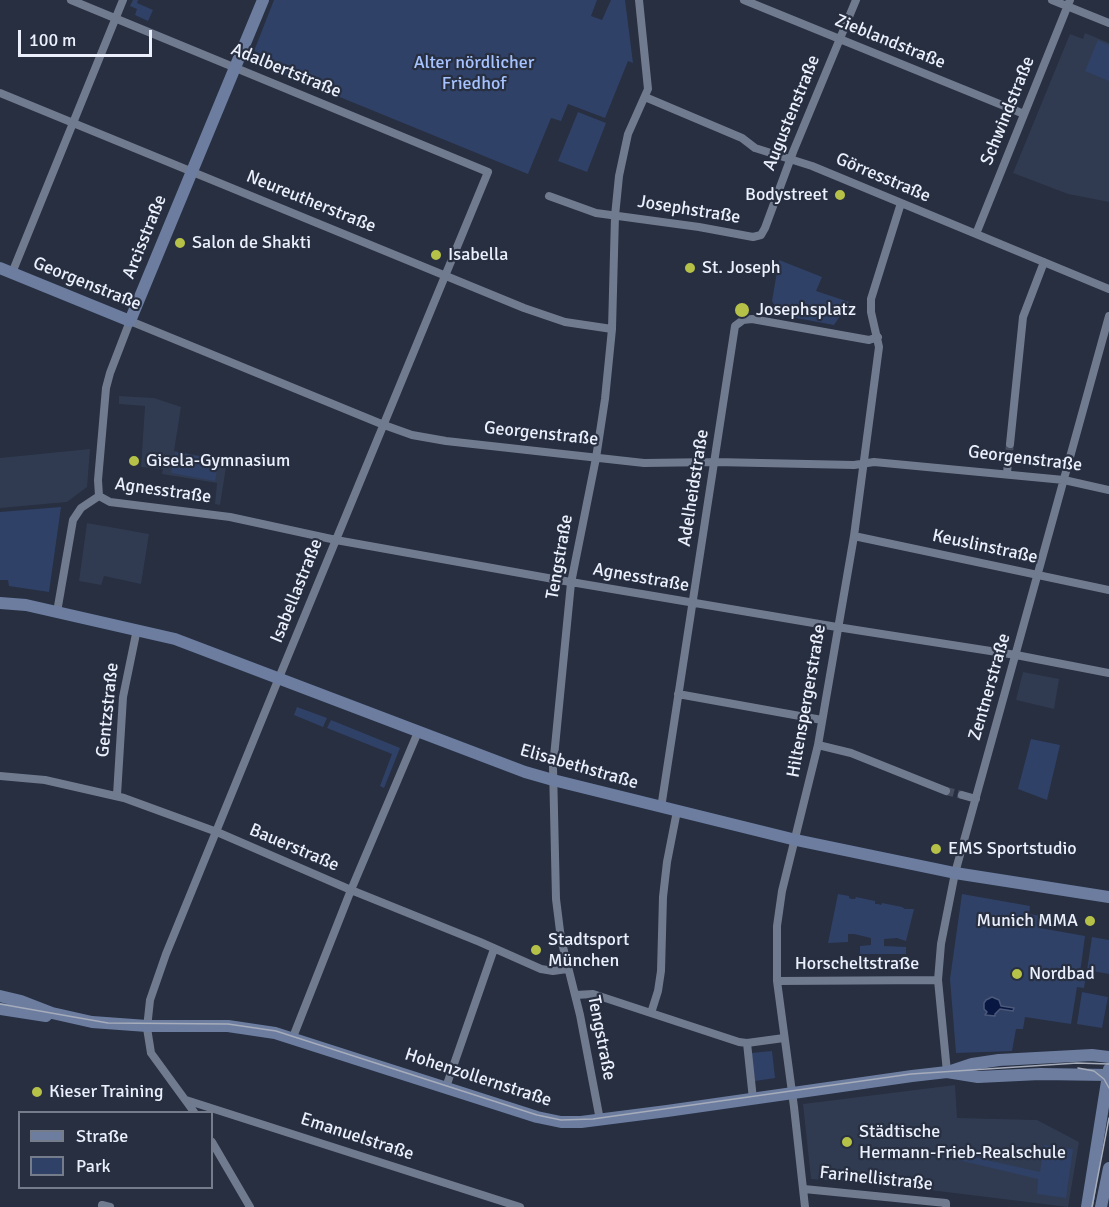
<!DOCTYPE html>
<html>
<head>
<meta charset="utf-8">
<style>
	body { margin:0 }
	#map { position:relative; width:1109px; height:1207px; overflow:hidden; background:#272f41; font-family:Signika,sans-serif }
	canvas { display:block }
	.legend { position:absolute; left:18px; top:1111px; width:195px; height:78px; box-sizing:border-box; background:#272f41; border:2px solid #757c8c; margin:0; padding:8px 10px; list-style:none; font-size:18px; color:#ebf0fc }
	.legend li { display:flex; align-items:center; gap:12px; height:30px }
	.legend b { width:30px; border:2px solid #757c8c }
	.scale { position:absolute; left:18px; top:30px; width:134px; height:27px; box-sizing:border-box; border:3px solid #ebf0fc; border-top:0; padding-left:8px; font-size:18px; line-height:21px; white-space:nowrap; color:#ebf0fc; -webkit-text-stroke:4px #272f41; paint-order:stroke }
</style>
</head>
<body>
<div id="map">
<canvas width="1109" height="1207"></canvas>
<ul class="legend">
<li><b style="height:8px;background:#6c7da0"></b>Straße</li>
<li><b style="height:16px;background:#304167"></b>Park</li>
</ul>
<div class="scale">100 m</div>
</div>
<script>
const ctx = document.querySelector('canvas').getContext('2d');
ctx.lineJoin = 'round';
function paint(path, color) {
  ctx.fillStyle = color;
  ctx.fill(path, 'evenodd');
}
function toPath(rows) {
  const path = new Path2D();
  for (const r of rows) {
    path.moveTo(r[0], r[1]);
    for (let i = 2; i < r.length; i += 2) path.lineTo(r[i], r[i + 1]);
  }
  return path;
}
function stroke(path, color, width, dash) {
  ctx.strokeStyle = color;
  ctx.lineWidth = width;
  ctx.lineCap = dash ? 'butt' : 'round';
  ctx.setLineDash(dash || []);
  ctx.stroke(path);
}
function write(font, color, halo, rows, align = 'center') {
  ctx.font = font + ' Signika,sans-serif';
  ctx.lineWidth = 4.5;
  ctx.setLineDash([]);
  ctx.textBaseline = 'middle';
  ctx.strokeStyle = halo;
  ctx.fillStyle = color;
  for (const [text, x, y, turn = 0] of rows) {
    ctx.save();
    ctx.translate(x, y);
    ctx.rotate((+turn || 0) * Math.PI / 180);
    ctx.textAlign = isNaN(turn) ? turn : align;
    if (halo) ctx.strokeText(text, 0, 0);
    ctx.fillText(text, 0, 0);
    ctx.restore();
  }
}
paint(toPath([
	[1085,33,1109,43,1109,202,1068,194,1013,173,1070,34,1083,39],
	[119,396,154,398,181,407,174,451,227,461,220,505,215,504,217,483,162,474,163,469,141,467,145,406,119,404],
	[90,449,87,487,67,502,0,508,0,458],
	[87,523,149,534,141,584,104,576,101,585,79,581],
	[1023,672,1059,679,1054,709,1016,700],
	[955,1085,957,1118,1037,1120,1079,1142,1068,1207,889,1185,811,1179,803,1104]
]), '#303b51');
paint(toPath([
	[133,0,138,0,137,3,153,10,148,21,135,15,137,9,130,6],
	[274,0,597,0,591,16,602,20,611,0,625,0,633,63,628,61,605,118,568,104,561,121,551,118,528,174,259,64,263,55,254,51],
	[1098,40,1109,45,1109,81,1085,71],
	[578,112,606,123,587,172,558,161],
	[779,260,822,277,816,291,849,302,834,325,786,316,775,306,772,301],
	[175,452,219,460,215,481,171,473],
	[61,507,49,592,9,586,8,580,0,580,0,512],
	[297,707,327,718,323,727,294,715],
	[331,720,400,748,384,788,380,786,392,754,327,728],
	[1031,739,1060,745,1047,800,1018,789],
	[838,894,849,896,849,898,852,899,855,899,856,897,875,901,875,904,878,904,881,905,882,903,902,907,905,909,914,909,906,941,897,938,884,939,884,946,906,947,906,954,860,954,860,946,871,945,871,938,854,934,848,934,848,942,828,943],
	[962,894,1030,906,1029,914,1042,916,1040,928,1085,936,1080,973,1086,974,1084,988,1077,987,1071,1024,1025,1017,1023,1029,1016,1029,1012,1051,956,1053,950,979],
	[1092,937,1109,940,1109,974,1087,970],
	[1082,992,1108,997,1102,1028,1077,1024],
	[772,1051,775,1078,755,1081,751,1053],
	[1044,1145,1073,1149,1066,1198,1037,1194,1038,1179,954,1159,955,1153,1040,1172]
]), '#304167');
const water = toPath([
	[992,997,999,1000,1001,1006,1014,1008,1013,1011,1000,1009,995,1014,995,1016,985,1015,987,1012,984,1009,984,1003,986,1000,992,997]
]);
paint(water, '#071742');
stroke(water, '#4b587a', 1.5);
stroke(toPath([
	[1008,462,1010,444],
	[946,791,962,795]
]), '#444c5d', 8, [8, 4]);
stroke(toPath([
	[71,0,488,172,283,668,166,954,150,1000,147,1028,151,1053,194,1112],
	[744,0,1024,114],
	[1052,0,1109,23],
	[0,93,524,308,565,322,612,329],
	[645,97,742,138,755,148,812,166,1109,289],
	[549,196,596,213,699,227,753,237,761,235,765,228,793,152,856,0],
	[976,234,1070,0],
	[12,273,123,0],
	[1010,444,1023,317,1044,262],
	[1007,473,1008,462],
	[99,496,98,480,106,388,110,373,130,321,384,425,412,435,446,441,644,463,715,462,854,465,874,462,1064,480,1109,490],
	[99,496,110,502,230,517,336,540,559,580,837,627,1016,655,1109,673],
	[854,536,1109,590],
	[57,612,73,520,81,508,99,496],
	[678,694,822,720],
	[818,745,851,753,946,791],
	[0,776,45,780,124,798,217,832,351,890,480,942,541,969,553,971,567,969],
	[117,795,123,697,137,629],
	[962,795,976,799],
	[661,808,735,326,743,320,752,319,869,340,878,337],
	[777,981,938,980],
	[575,995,593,994,739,1042,747,1043,784,1038],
	[651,1013,658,991,661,971,663,897,667,862,677,811],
	[293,1037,351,890,418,732],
	[747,1043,753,1099],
	[947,1072,938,980,941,944,955,873,1109,316],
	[446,1087,494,949],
	[186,1100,520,1207],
	[600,1120,580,1015,561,939,556,899,553,767,571,583,596,458,605,399,612,329,615,216,619,176,628,134,648,89,639,0],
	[212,1142,250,1207],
	[804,1189,946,1203,946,1207],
	[102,1205,110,1207],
	[805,1207,794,1107,777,981,777,926,782,891,818,745,854,536,879,347,871,312,871,299,901,203]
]), '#717b8f', 8);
stroke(toPath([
	[0,268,130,321,263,0],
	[0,603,26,605,175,639,525,772,553,780,796,840,955,873,1109,897],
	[0,996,21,1001,52,1013,92,1022,147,1026,228,1026,275,1033,537,1117,561,1122,581,1122,667,1111,912,1076,947,1072,978,1077,1040,1074,1109,1075],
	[0,1009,46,1016],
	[948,1072,972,1064,999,1060,1092,1055,1109,1057],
	[1087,1207,1109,1069],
	[1101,1207,1109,1168]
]), '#6c7da0', 12);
stroke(toPath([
	[0,1004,108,1023,228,1024,276,1031,537,1115,561,1120,593,1119,911,1074,1077,1063,1109,1064],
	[1078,1068,1094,1071,1104,1079,1109,1088],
	[1092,1207,1109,1118]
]), '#a6acba', 1.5);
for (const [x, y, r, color] of [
	[840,195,6,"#b6c148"],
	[180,243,6,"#b6c148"],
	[436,255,6,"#b6c148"],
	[690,268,6,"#b6c148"],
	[742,310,8,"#b6c148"],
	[134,461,6,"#b6c148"],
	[936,849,6,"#b6c148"],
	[1090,921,6,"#b6c148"],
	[536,950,6,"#b6c148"],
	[1017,974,6,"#b6c148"],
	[37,1092,6,"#b6c148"],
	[847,1142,6,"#b6c148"]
]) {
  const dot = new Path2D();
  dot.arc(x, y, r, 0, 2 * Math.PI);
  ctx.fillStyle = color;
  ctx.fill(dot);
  stroke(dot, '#272f41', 2);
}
write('18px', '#ebf0fc', '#272f41', [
	["Zieblandstraße",890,42,22],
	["Adalbertstraße",286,71,22],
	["Schwindstraße",1008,111,-68],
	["Augustenstraße",792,113,-68],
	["Görresstraße",883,178,23],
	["Neureutherstraße",311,202,22],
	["Josephstraße",689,210,9],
	["Arcisstraße",145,237,-68],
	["Georgenstraße",87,284,22],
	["Georgenstraße",541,434,6],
	["Georgenstraße",1025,459,7],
	["Adelheidstraße",694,488,-81],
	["Agnesstraße",163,491,8],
	["Keuslinstraße",985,547,12],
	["Tengstraße",560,557,-80],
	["Agnesstraße",641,578,10],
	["Isabellastraße",297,591,-68],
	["Zentnerstraße",990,687,-74],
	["Hiltenspergerstraße",807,701,-80],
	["Gentzstraße",108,710,-84],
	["Elisabethstraße",579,767,16],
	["Bauerstraße",294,848,23],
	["Horscheltstraße",857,964],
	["Tengstraße",601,1038,79],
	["Hohenzollernstraße",478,1078,18],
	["Emanuelstraße",357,1137,18],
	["Farinellistraße",876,1179,6]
]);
write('18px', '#a6c3ff', '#272f41', [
	["Alter nördlicher",474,63],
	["Friedhof",474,84]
]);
write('18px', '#ebf0fc', '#272f41', [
	["Bodystreet",828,195,"right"],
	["Salon de Shakti",192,243],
	["Isabella",448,255],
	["St. Joseph",702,268],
	["Josephsplatz",756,310],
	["Gisela-Gymnasium",146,461],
	["EMS Sportstudio",948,849],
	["Munich MMA",1078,921,"right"],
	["Stadtsport",548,940],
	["München",548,961],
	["Nordbad",1029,974],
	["Kieser Training",49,1092],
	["Städtische",859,1132],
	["Hermann-Frieb-Realschule",859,1153]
], 'left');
</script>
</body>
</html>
